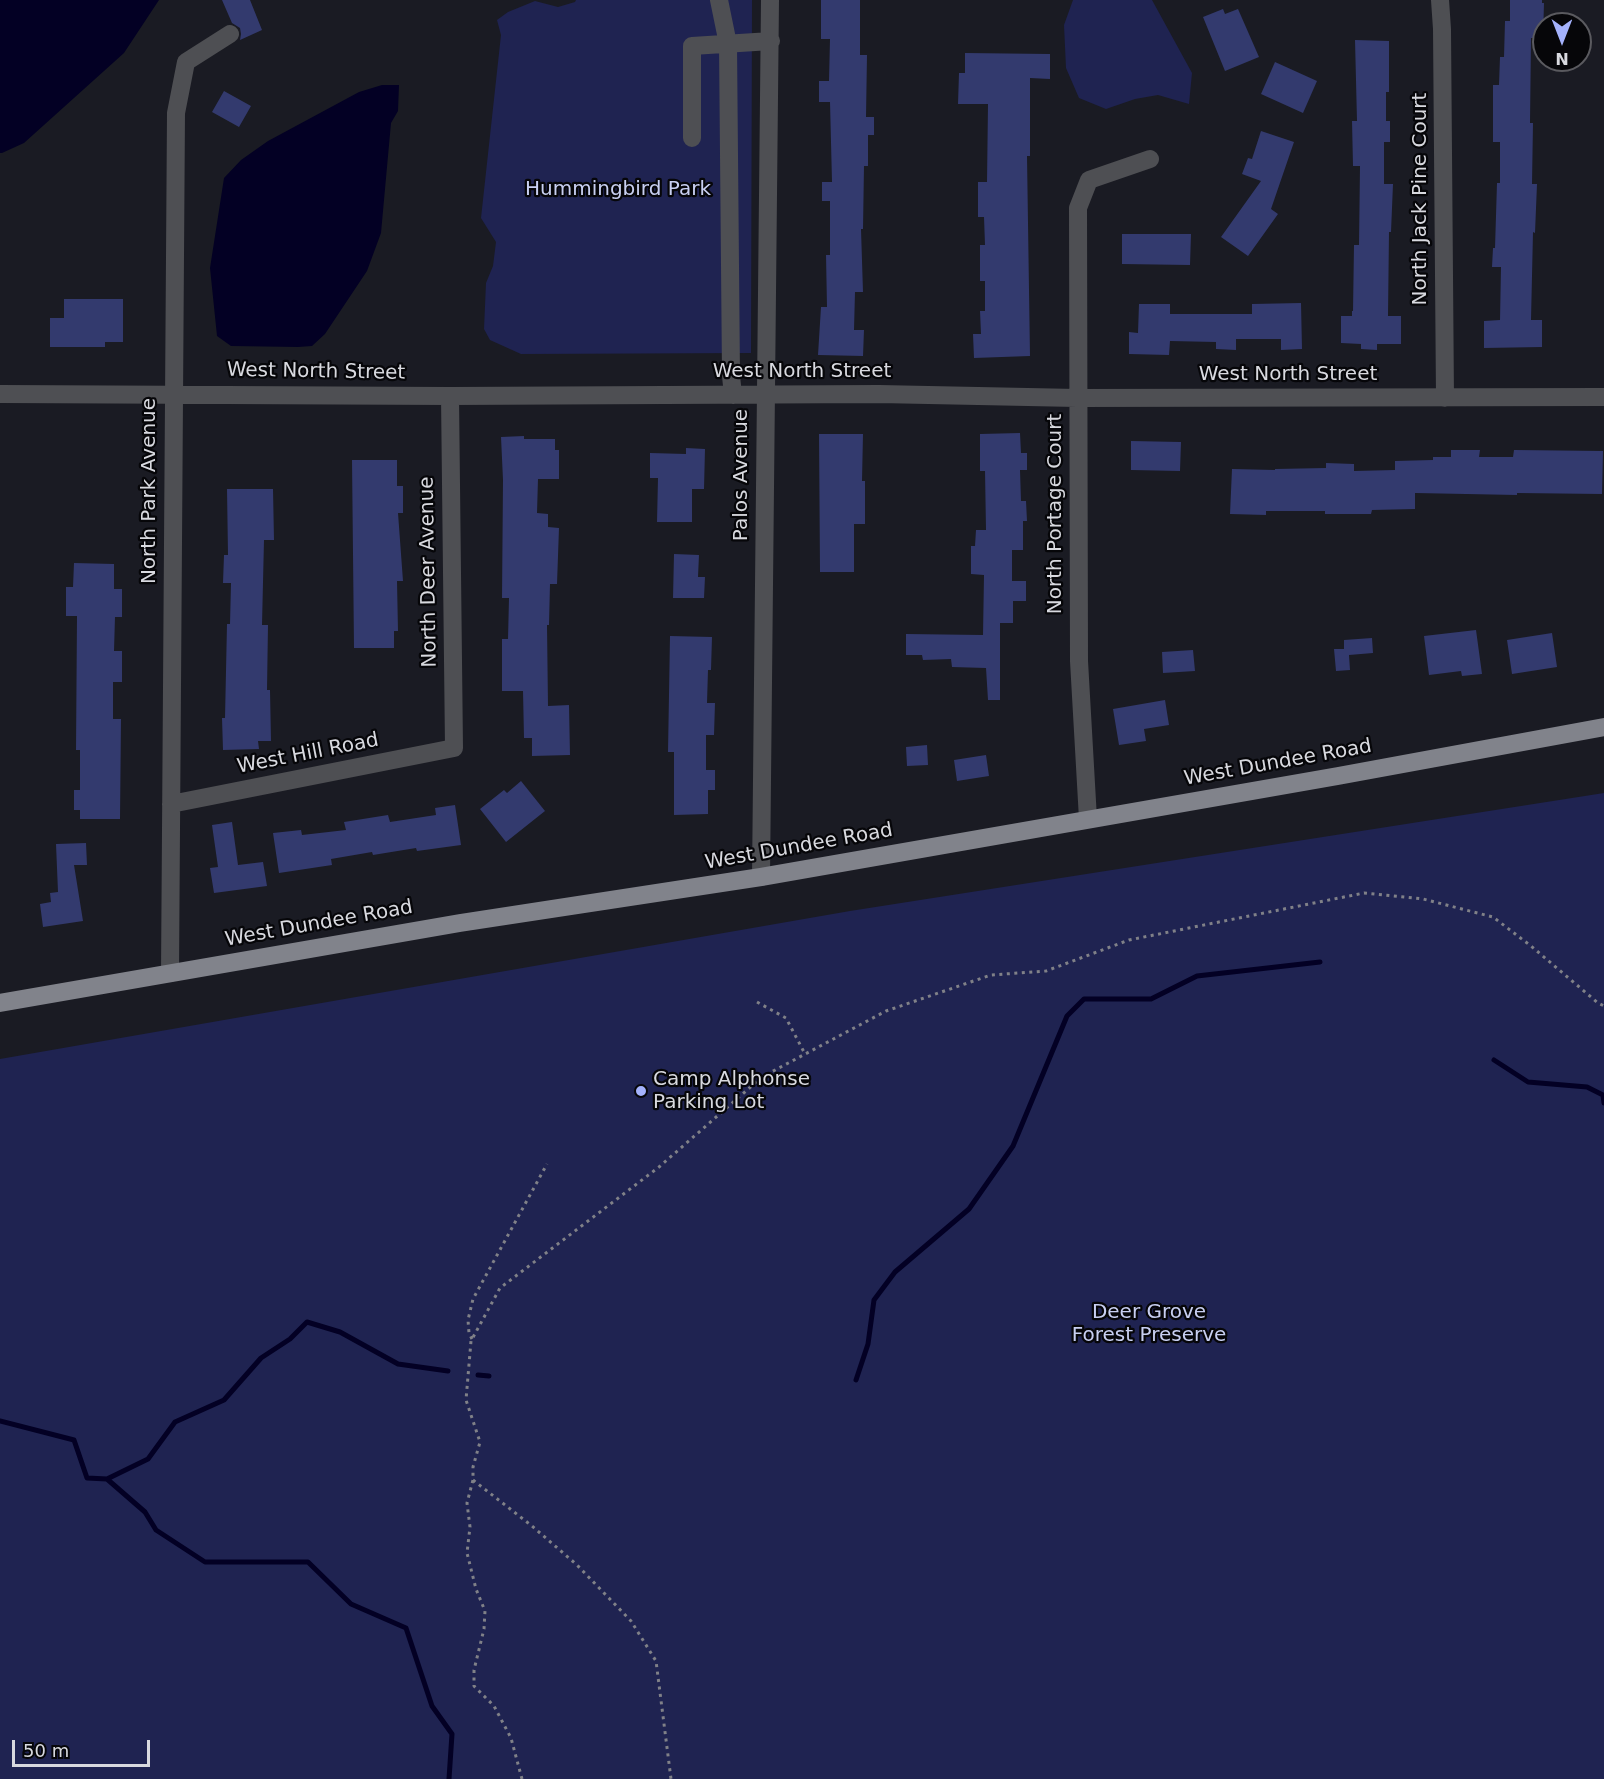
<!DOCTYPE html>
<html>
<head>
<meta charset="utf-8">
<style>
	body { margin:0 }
	#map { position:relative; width:1604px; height:1779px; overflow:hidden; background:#1a1b23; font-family:"DejaVu Sans",sans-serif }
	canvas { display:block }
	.north { position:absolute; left:1532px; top:12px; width:60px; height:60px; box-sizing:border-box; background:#060609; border:2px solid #5a5a5f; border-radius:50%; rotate:180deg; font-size:16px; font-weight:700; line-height:24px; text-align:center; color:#d8d9df }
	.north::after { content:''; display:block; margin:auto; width:21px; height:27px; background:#a4b2fc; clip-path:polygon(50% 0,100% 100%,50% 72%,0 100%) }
	.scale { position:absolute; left:12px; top:1740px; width:138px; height:27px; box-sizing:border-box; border:3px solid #d8d9df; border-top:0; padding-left:8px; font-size:18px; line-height:21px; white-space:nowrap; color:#d8d9df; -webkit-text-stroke:4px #060609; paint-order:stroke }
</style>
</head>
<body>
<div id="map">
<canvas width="1604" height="1779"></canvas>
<div class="north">N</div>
<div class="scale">50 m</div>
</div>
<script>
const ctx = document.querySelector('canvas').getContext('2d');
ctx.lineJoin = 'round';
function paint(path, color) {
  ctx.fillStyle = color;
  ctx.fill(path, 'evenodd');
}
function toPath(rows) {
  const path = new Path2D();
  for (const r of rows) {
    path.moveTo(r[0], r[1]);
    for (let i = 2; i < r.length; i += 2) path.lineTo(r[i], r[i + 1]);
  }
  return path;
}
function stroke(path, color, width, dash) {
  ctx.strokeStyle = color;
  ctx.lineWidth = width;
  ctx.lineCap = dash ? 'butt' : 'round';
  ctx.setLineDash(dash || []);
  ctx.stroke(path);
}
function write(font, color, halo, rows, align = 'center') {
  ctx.font = font + ' "DejaVu Sans",sans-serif';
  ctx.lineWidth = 4.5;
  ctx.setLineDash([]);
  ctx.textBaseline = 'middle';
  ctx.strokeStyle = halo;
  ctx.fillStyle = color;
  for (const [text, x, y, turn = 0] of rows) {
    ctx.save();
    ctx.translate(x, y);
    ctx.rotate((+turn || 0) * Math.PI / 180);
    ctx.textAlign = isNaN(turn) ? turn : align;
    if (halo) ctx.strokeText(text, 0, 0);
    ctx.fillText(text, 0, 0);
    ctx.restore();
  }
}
paint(toPath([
	[576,0,752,0,751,353,521,354,490,340,484,329,486,283,493,266,496,242,481,218,501,35,497,20,508,12,535,1,558,7,575,2],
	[1073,0,1152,0,1192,73,1189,104,1158,95,1135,99,1106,109,1079,98,1066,68,1064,25],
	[1604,793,1604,1779,0,1779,0,1059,850,911]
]), '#1f2351');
paint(toPath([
	[0,0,159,0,124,53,24,143,2,153,0,153],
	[382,85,399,85,398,111,391,123,381,233,367,271,325,334,312,346,298,347,231,346,217,336,210,268,224,178,241,160,268,141,359,92]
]), '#030024');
stroke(toPath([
	[1494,1060,1528,1082,1587,1087,1603,1095,1604,1103],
	[478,1375,489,1376],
	[856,1380,868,1344,874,1300,895,1272,969,1209,1013,1146,1067,1016,1084,999,1151,999,1197,976,1320,962],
	[0,1421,74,1440,87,1478,107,1479,148,1459,175,1422,224,1400,261,1358,290,1339,307,1322,340,1332,398,1364,448,1371],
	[107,1479,145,1512,156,1530,205,1562,308,1562,351,1604,406,1628,432,1706,452,1734,449,1779]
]), '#030024', 5);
paint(toPath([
	[222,0,250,0,262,30,240,40,241,34,240,28,232,23],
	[821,0,860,0,860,55,867,55,866,117,874,117,874,135,868,135,868,166,864,166,863,229,861,229,863,292,855,292,854,330,864,330,863,356,818,355,821,307,827,307,826,255,830,255,830,201,822,201,822,182,832,182,830,102,819,102,819,81,829,81,830,39,821,39],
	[1510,0,1542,0,1542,3,1544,3,1543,38,1531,38,1530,123,1533,123,1532,184,1537,184,1535,233,1533,232,1531,320,1542,320,1542,347,1484,348,1484,321,1500,320,1501,267,1492,267,1493,248,1495,248,1497,183,1500,183,1500,142,1493,142,1493,85,1499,85,1500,57,1504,57,1505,21,1510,21],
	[1223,9,1225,14,1238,9,1259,57,1225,71,1203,17],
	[1355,40,1389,41,1389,92,1386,92,1386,121,1390,121,1390,142,1384,142,1384,184,1393,184,1391,232,1389,232,1388,316,1401,316,1401,344,1377,344,1377,350,1361,349,1361,344,1341,343,1341,316,1352,316,1352,311,1353,311,1354,245,1359,245,1360,166,1353,166,1352,121,1357,121],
	[965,53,1050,54,1050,79,1030,78,1030,156,1027,156,1030,356,974,358,973,334,981,334,980,311,985,311,985,281,980,281,980,245,985,245,984,217,978,217,978,182,987,182,988,104,958,104,959,73,965,73],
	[1275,62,1317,81,1303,113,1261,94],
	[224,91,251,106,239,127,212,112],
	[1261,131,1294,142,1271,209,1278,214,1248,256,1221,237,1261,181,1242,174,1248,158,1252,159],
	[1122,234,1191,234,1190,265,1122,264],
	[64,299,123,299,123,342,105,342,105,347,50,347,50,318,64,318],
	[1301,303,1302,349,1281,350,1281,339,1236,339,1236,350,1216,349,1216,342,1170,341,1169,355,1129,354,1129,332,1138,333,1139,304,1170,304,1170,314,1252,314,1252,304],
	[1020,433,1021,453,1027,453,1027,470,1020,470,1021,501,1026,501,1027,521,1023,521,1023,550,1012,550,1012,581,1026,581,1026,601,1013,601,1013,623,1000,623,1000,700,988,700,986,668,952,667,951,659,923,660,922,655,906,655,906,634,983,635,984,575,971,574,971,546,975,546,976,530,986,530,985,471,980,471,980,434],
	[819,434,863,434,862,481,865,481,865,524,854,524,854,572,820,572],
	[524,436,524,439,555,439,555,450,559,450,559,479,538,479,537,513,548,514,548,527,559,528,557,584,550,584,549,625,547,625,548,706,569,705,570,755,532,756,532,738,524,738,523,691,502,691,502,639,508,639,509,598,502,598,503,480,501,437],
	[1131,441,1181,442,1180,471,1131,470],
	[686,448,705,449,704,489,692,489,692,522,657,522,658,478,650,478,650,453,686,454],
	[1451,450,1480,450,1479,457,1513,457,1514,450,1603,451,1602,494,1517,493,1517,495,1415,493,1415,509,1372,510,1371,514,1325,514,1325,511,1266,511,1266,515,1230,514,1232,469,1275,470,1275,469,1326,468,1326,463,1354,464,1354,471,1395,470,1395,461,1433,460,1433,457,1451,457],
	[352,460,397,460,397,486,403,486,403,513,398,513,403,581,397,581,398,631,394,631,394,648,354,648],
	[227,489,273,489,274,540,264,540,262,625,268,625,267,690,270,690,271,741,258,741,259,749,223,750,222,718,225,718,227,624,230,624,231,583,223,583,224,555,228,555],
	[674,554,699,555,698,577,705,577,704,598,673,598],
	[74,563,114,564,114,589,122,589,122,617,115,617,114,651,122,651,122,682,113,682,113,719,121,719,120,819,80,819,80,810,74,810,74,790,80,790,80,750,76,750,77,616,66,616,66,587,73,587],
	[1476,630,1482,674,1462,676,1461,671,1429,675,1424,636],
	[1552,633,1557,667,1512,674,1507,640],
	[670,636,712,637,711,670,708,670,707,703,715,703,714,735,706,735,706,770,715,770,715,790,708,790,708,814,674,815,674,752,668,752],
	[1372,638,1373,653,1349,655,1350,670,1336,671,1334,649,1344,649,1344,640],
	[1193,650,1195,671,1163,673,1162,652],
	[1165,700,1169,725,1144,729,1146,741,1119,745,1113,709],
	[927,745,928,765,907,766,906,747],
	[986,755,989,776,957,781,954,760],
	[521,781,545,811,506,842,480,809,504,790,507,793],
	[455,805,461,845,417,851,416,848,373,855,372,852,331,859,332,865,279,873,273,833,301,830,302,835,346,830,344,822,388,815,390,822,436,815,435,808],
	[232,822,238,865,263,862,267,886,214,893,210,868,218,867,212,825],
	[86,843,87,865,74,865,83,921,43,927,40,904,51,902,50,893,58,892,56,844]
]), '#333a6e');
stroke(toPath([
	[757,1002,786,1018,805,1054],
	[472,1339,469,1333,468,1320,473,1299,547,1164],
	[473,1480,532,1526,577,1565,631,1621,656,1661,671,1779],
	[522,1779,511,1738,494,1706,474,1686,474,1670,484,1629,485,1611,476,1589,467,1553,470,1527,467,1503,473,1480,473,1467,480,1442,466,1400,471,1341,500,1288,659,1167,762,1077,886,1011,991,975,1046,971,1129,940,1364,893,1423,899,1493,917,1531,946,1598,1003,1604,1006]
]), '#808188', 3, [3, 4.5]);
stroke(toPath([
	[719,0,728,44,731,376,733,395],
	[1440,0,1442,29,1445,398],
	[692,138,692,46,771,41],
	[0,394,450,396,879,394,1077,398,1604,397],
	[171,804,454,748,450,396],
	[1088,819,1079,661,1078,208,1089,180,1150,159],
	[761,877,770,0],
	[170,973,176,113,186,62,230,34]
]), '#4e4f53', 18);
stroke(toPath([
	[0,1003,460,923,761,877,1338,776,1604,727]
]), '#81838b', 18);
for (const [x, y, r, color] of [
	[641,1091,6,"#a4b2fc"]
]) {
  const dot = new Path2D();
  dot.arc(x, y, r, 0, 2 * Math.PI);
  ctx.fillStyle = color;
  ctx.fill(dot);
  stroke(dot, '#060609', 2);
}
write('20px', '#c8cff1', '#060609', [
	["Hummingbird Park",618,190],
	["Deer Grove",1149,1313],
	["Forest Preserve",1149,1336]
]);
write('20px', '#d8d9df', '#060609', [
	["North Jack Pine Court",1421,199,-90],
	["West North Street",316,372,1],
	["West North Street",802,372],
	["West North Street",1288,375],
	["Palos Avenue",742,475,-90],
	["North Park Avenue",150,491,-90],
	["North Portage Court",1056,514,-90],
	["North Deer Avenue",429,572,-91],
	["West Hill Road",308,754,-11],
	["West Dundee Road",1278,763,-10],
	["West Dundee Road",799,847,-10],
	["West Dundee Road",319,924,-10]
]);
write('20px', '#d8d9df', '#060609', [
	["Camp Alphonse",653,1080],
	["Parking Lot",653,1103]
], 'left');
</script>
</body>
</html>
